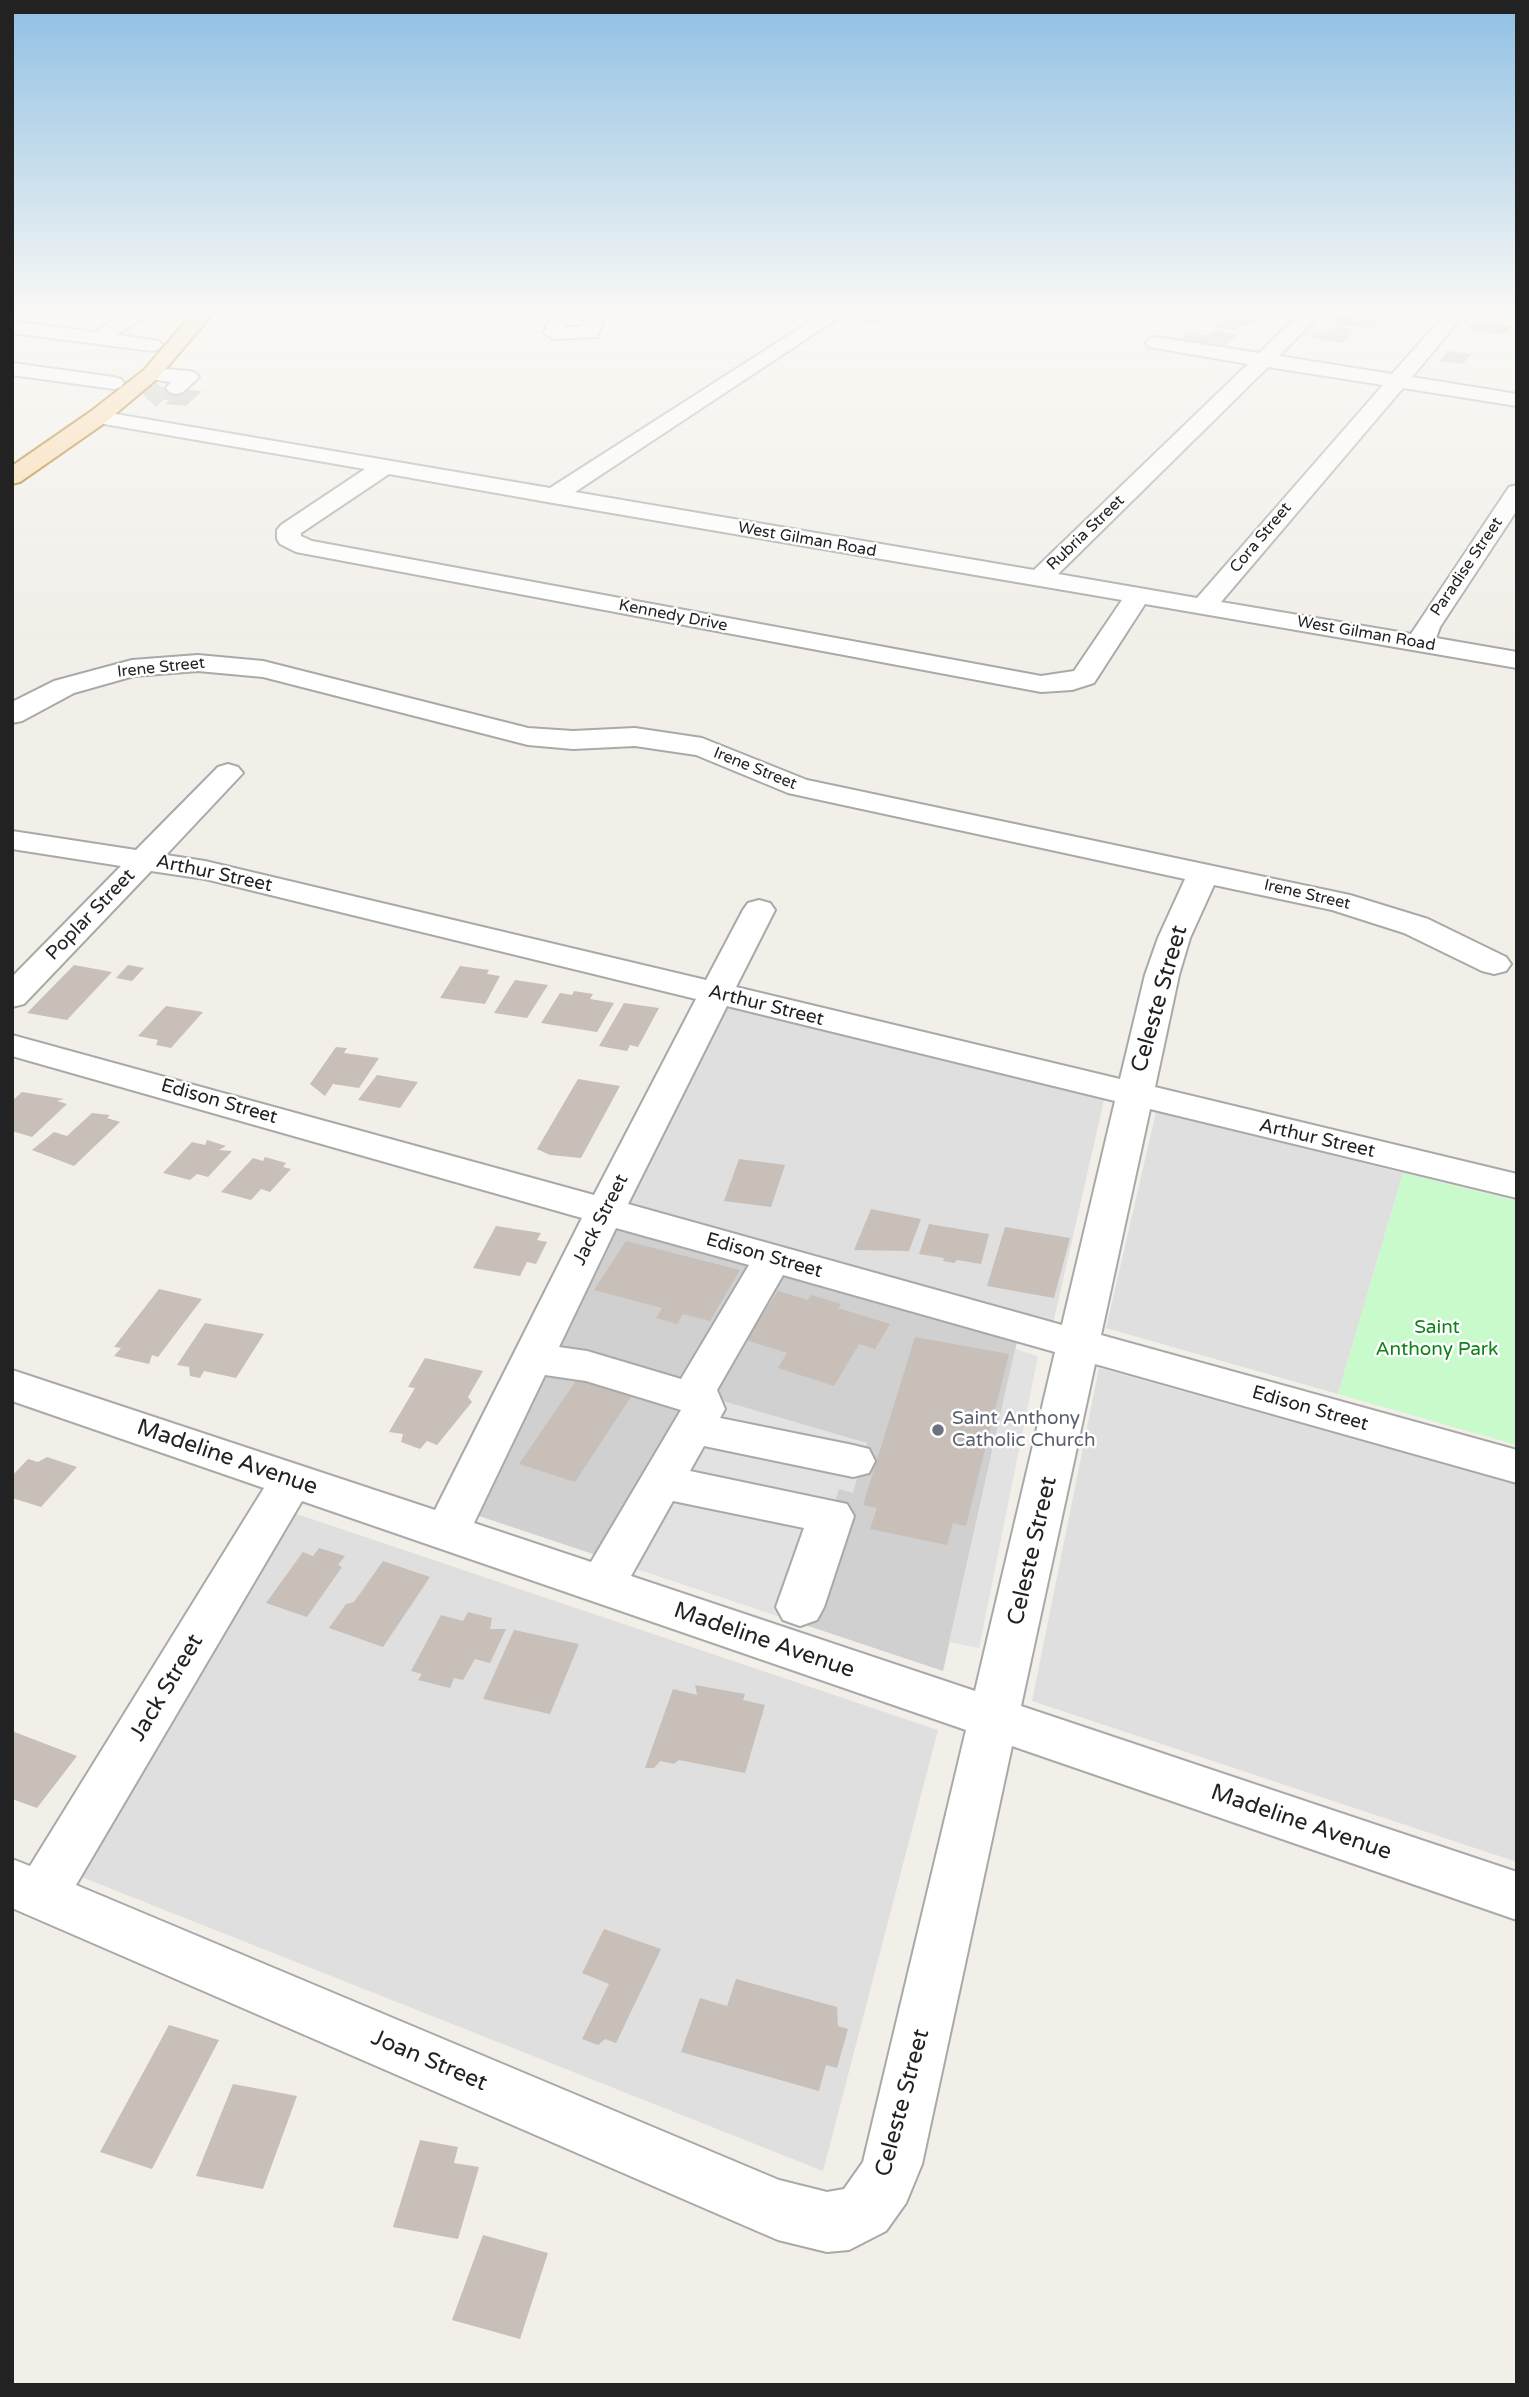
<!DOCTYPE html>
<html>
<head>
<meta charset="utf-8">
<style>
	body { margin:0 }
	#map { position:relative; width:1529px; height:2397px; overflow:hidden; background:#f2efe9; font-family:"Varela Round",sans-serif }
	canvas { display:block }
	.frame { position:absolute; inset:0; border:14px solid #222; pointer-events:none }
</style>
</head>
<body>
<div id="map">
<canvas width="1529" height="2397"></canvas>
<div class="frame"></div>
</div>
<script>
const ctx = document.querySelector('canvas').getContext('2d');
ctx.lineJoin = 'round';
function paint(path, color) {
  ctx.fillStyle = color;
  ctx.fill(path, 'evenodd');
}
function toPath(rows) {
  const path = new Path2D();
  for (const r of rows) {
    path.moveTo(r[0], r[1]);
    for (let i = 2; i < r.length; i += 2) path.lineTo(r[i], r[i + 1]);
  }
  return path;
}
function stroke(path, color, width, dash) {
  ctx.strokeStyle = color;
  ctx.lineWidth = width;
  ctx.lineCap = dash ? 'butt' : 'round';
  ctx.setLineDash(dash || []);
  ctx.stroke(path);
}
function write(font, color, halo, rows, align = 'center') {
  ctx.font = font + ' "Varela Round",sans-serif';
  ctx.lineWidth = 5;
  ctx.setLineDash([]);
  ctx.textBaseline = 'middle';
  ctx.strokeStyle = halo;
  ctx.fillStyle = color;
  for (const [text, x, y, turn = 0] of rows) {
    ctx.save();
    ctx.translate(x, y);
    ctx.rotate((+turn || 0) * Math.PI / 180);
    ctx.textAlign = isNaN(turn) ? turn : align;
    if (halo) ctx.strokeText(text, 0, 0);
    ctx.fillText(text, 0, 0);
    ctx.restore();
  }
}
paint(toPath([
	[722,1006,1104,1100,1053,1324,624,1203],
	[1156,1112,1403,1173,1338,1394,1106,1328],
	[1099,1368,1517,1485,1517,1862,1032,1701],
	[291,1512,938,1730,823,2171,79,1876]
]), '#e0dfdf');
paint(toPath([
	[616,1228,1017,1342,943,1671,476,1515]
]), '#d0d0d0');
paint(toPath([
	[1403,1173,1517,1201,1517,1445,1338,1394]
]), '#c8facc');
paint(toPath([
	[1015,1349,1038,1356,979,1648,949,1642],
	[720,1400,867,1443,853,1493,839,1489,833,1509,817,1505,781,1617,635,1568]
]), '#e2e2e2');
paint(toPath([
	[865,312,903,312,896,319,887,318,879,324,857,320],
	[1221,312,1240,312,1262,315,1252,325,1240,326,1235,330,1212,327,1224,316,1217,315],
	[1345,312,1385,312,1379,318],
	[1483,312,1517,312,1517,314,1514,318,1503,317,1499,321,1478,317],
	[1345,315,1379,320,1372,329,1336,324,1339,321,1335,320,1338,316],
	[1476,320,1512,326,1504,335,1467,329],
	[1333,326,1355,329,1343,343,1312,338,1316,333,1325,335],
	[1213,330,1238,334,1225,346,1181,339,1186,334,1208,335],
	[1448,351,1471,354,1463,364,1440,361],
	[159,387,185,389,202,391,186,406,165,404,170,400,146,399],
	[74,965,112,972,67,1020,27,1013],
	[128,965,144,968,132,981,116,978],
	[460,966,489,970,487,974,500,976,485,1004,440,998],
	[515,980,548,985,527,1018,494,1013],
	[574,991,593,994,590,999,614,1003,597,1032,541,1023,560,993,572,995],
	[624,1003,659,1008,638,1047,630,1045,627,1051,599,1046],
	[166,1006,203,1012,171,1048,156,1045,158,1040,138,1036],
	[336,1047,347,1048,344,1053,379,1058,359,1088,333,1084,325,1096,310,1084],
	[377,1075,418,1082,400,1108,358,1100],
	[578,1079,620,1086,581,1158,550,1155,537,1149],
	[22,1092,64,1099,57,1101,67,1104,32,1137,12,1131,12,1101],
	[92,1113,110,1115,107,1118,120,1122,74,1166,32,1150,54,1132,67,1136],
	[207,1140,226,1146,219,1150,232,1151,208,1177,197,1174,190,1180,163,1173,192,1142,205,1145],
	[265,1157,286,1163,283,1167,291,1169,270,1192,261,1189,251,1200,221,1192,253,1158,263,1161],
	[739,1159,785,1165,771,1207,724,1201],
	[871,1209,921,1219,909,1251,854,1250],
	[929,1224,989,1234,981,1264,957,1260,954,1263,943,1261,944,1258,919,1254],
	[496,1226,541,1233,537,1240,547,1242,536,1264,527,1262,520,1276,473,1268],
	[1005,1227,1070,1238,1054,1298,987,1286],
	[626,1241,740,1270,710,1321,683,1314,677,1324,656,1318,662,1308,594,1290],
	[159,1289,202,1299,158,1357,152,1355,149,1364,114,1356,121,1348,114,1347],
	[778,1291,808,1300,811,1295,841,1304,838,1308,890,1324,875,1349,859,1344,834,1386,778,1368,787,1353,746,1340],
	[205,1323,264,1334,236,1378,204,1371,200,1378,190,1376,189,1367,177,1365],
	[915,1337,1009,1354,966,1526,953,1523,947,1545,870,1529,877,1508,863,1505],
	[425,1358,483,1371,468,1397,472,1402,437,1445,427,1441,420,1449,401,1442,403,1434,389,1432,415,1388,408,1387],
	[582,1372,636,1389,575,1482,519,1464],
	[47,1457,77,1467,41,1507,12,1498,12,1476,28,1459,38,1462],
	[319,1548,345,1556,338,1565,342,1567,307,1617,266,1603,303,1552,313,1556],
	[383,1561,430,1577,383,1647,329,1628,346,1604,354,1602],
	[468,1612,492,1618,490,1629,506,1629,490,1663,475,1659,463,1680,454,1678,450,1688,418,1680,422,1674,411,1671,441,1615,463,1621],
	[514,1630,579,1644,550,1714,483,1699],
	[695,1685,745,1694,743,1700,765,1705,745,1773,679,1760,674,1764,660,1761,654,1768,645,1768,673,1689,697,1695],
	[12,1731,77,1756,37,1808,12,1799],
	[604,1929,661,1949,616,2043,605,2039,598,2045,582,2039,609,1984,582,1973],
	[736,1979,837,2007,838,2026,848,2029,837,2068,826,2065,819,2091,681,2052,700,1998,727,2006],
	[169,2025,219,2040,152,2169,100,2152],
	[233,2084,297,2096,263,2189,196,2176],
	[420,2140,458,2147,454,2163,479,2167,458,2239,393,2227],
	[483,2235,548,2253,520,2339,452,2320]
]), '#c7bfb8');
stroke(toPath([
	[148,399,161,387]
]), '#c8c6c1', 22, [22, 10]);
const minor = toPath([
	[127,312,150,312,117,335,159,341,162,345,159,349,152,351,12,333,12,321,95,332,127,312],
	[582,312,607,312,597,337,554,339,544,333,549,321,556,319,563,321,565,327,582,327,586,316,582,312],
	[825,312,847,312,575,492,1034,570,1248,364,1149,347,1146,343,1149,339,1156,337,1259,353,1302,312,1322,312,1279,356,1392,374,1447,312,1466,312,1412,377,1517,394,1517,406,1403,388,1221,602,1411,634,1509,487,1517,485,1517,510,1440,627,1436,638,1517,652,1517,668,1145,604,1094,683,1072,690,1041,692,296,552,280,544,277,539,277,530,281,525,365,469,98,423,90,422,87,417,90,412,98,411,550,488,825,312],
	[1268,367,1383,385,1197,598,1058,574,1268,367],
	[389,474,553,503,1122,600,1074,671,1041,676,312,541,301,536,301,533,389,474],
	[12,363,114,377,121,379,124,383,121,387,114,389,12,375,12,363],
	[151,368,189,371,196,373,199,377,183,392,176,394,169,392,166,388,171,382,144,378,141,374,144,370,151,368],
	[198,655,263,661,528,728,573,731,635,728,702,738,807,780,1350,895,1428,919,1506,957,1511,964,1506,971,1494,974,1482,971,1404,933,1332,910,1214,885,1190,938,1179,975,1155,1087,1517,1174,1517,1198,1150,1109,1101,1335,1517,1450,1517,1483,1095,1364,1021,1706,1517,1872,1517,1920,1012,1746,922,2164,906,2203,886,2231,849,2250,827,2252,778,2240,757,2231,12,1908,12,1859,30,1866,264,1488,12,1401,12,1370,435,1510,582,1218,12,1056,12,1035,594,1195,696,999,205,879,151,871,24,1004,12,1007,12,977,121,866,12,849,12,831,136,850,218,767,228,764,238,767,243,773,166,855,205,861,706,980,743,910,748,903,759,900,770,903,775,910,736,987,1120,1079,1145,975,1158,938,1185,879,788,793,696,755,635,746,573,749,528,745,263,677,198,671,134,676,74,693,22,721,12,723,12,702,54,681,132,660,198,655],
	[727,1006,1115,1101,1062,1325,628,1204,727,1006],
	[616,1228,749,1265,681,1379,587,1351,559,1347,616,1228],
	[783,1275,1055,1352,975,1691,631,1576,673,1501,804,1528,776,1607,783,1620,800,1626,817,1620,824,1607,854,1516,847,1504,690,1471,704,1446,853,1477,869,1473,875,1461,869,1449,853,1445,720,1418,725,1409,717,1390,783,1275],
	[545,1375,586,1381,681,1410,591,1562,474,1523,545,1375],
	[302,1501,966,1730,863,2162,844,2189,827,2192,779,2180,76,1885,302,1501]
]);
const major = toPath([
	[194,312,214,312,158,378,106,422,20,482,12,484,12,466,90,412,144,370,194,312]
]);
stroke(minor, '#a9a9a9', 4);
stroke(major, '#a06b00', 4);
paint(minor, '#fff');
paint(major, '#fcd6a4');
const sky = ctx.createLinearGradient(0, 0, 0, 647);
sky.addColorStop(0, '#8fc0e4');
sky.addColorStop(0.48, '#f9f8f5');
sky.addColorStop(1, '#f9f8f500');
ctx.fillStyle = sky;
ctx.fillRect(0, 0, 1529, 647);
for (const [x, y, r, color] of [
	[938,1430,7,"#6b7280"]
]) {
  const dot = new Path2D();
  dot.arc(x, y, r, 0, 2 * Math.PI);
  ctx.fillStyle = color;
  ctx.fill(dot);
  stroke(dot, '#fff', 2.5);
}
write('16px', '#222', '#fff', [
	["Rubria Street",1086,533,-44],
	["Cora Street",1261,538,-50],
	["West Gilman Road",807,540,10],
	["Paradise Street",1467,567,-56],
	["Kennedy Drive",673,616,11],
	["West Gilman Road",1366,634,10],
	["Irene Street",161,668,-6],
	["Irene Street",755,769,22],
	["Irene Street",1307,895,13]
]);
write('19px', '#222', '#fff', [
	["Arthur Street",214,874,12],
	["Poplar Street",91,915,-46],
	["Arthur Street",766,1006,14],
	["Edison Street",219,1102,16],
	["Arthur Street",1317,1139,13],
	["Jack Street",601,1220,-63],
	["Edison Street",764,1256,16],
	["Edison Street",1310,1409,16]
]);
write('19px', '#0c8416', '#fff', [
	["Saint",1437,1328],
	["Anthony Park",1437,1350]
]);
write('19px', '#5b616d', '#fff', [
	["Saint Anthony",952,1419],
	["Catholic Church",952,1441]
], 'left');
write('23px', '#222', '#fff', [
	["Celeste Street",1160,999,-74],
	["Madeline Avenue",227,1458,19],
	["Celeste Street",1033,1551,-77],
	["Madeline Avenue",764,1641,19],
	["Jack Street",167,1688,-59],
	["Madeline Avenue",1301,1823,19],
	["Joan Street",429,2061,23],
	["Celeste Street",903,2103,-75]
]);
</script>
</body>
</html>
